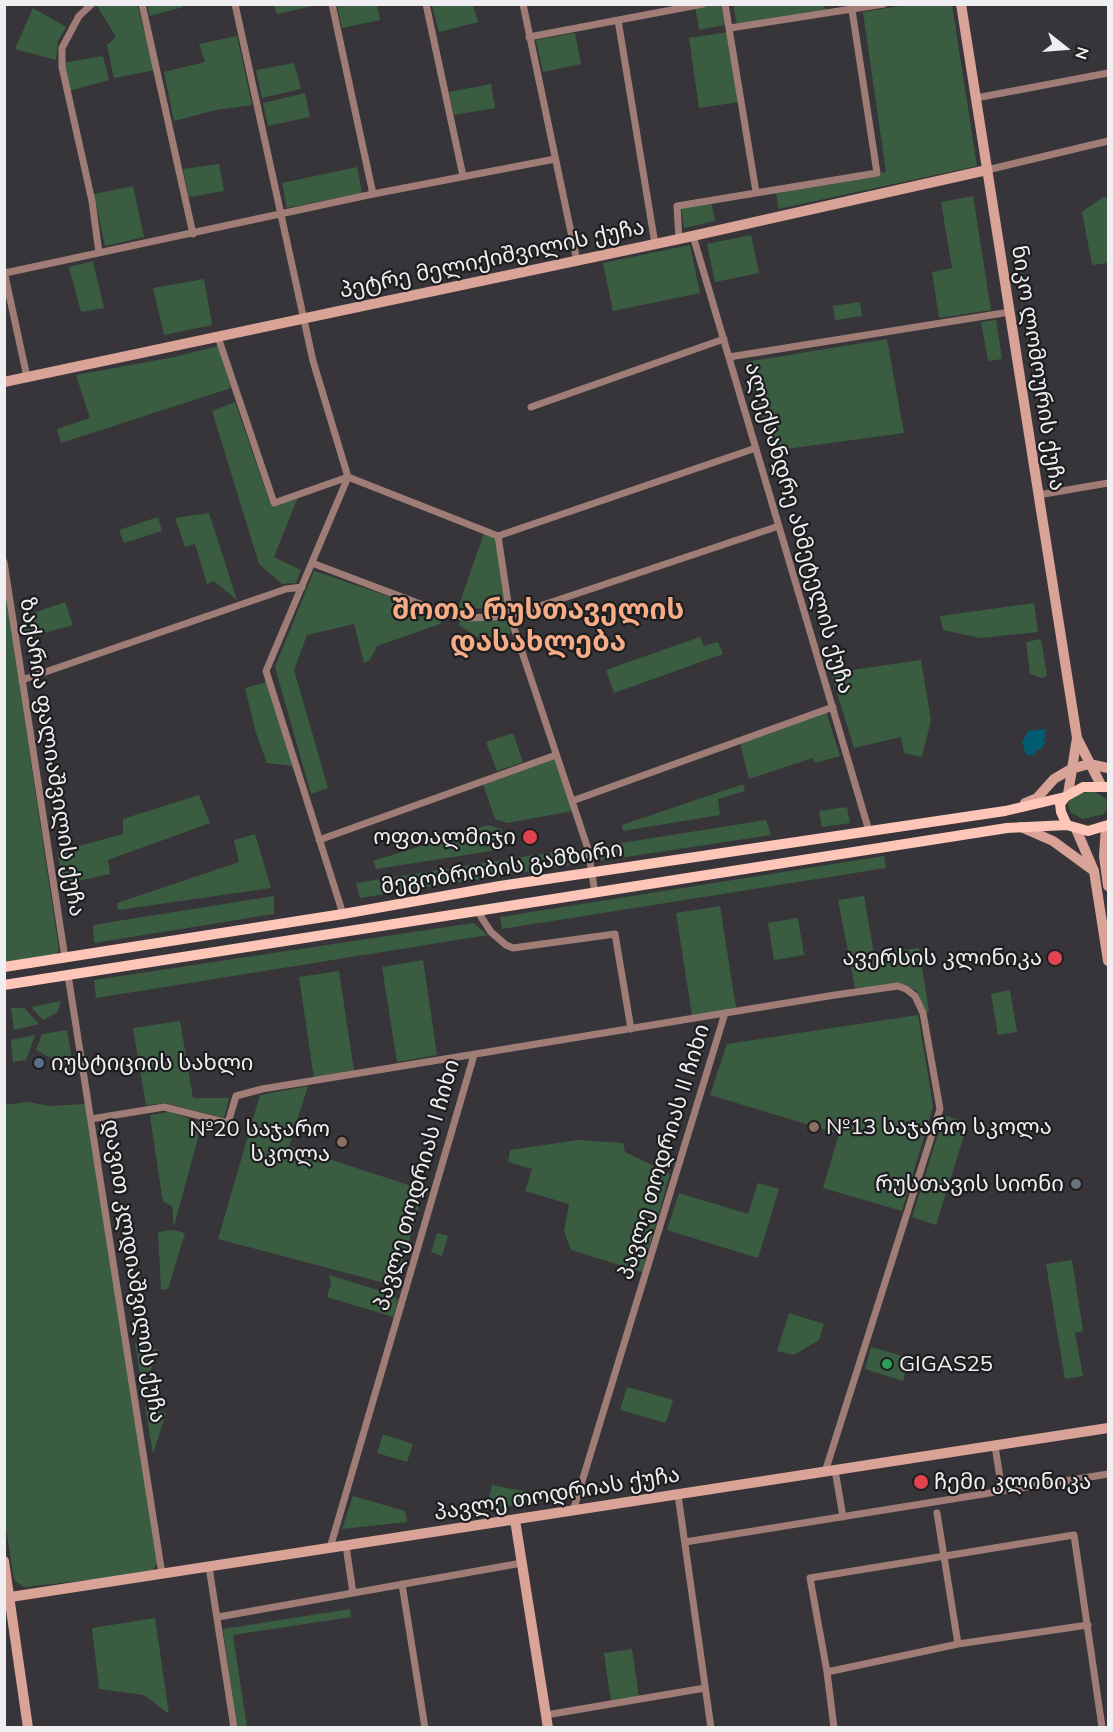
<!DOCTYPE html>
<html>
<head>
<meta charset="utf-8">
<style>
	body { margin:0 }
	#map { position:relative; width:1113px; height:1732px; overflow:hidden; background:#373539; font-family:Mulish,sans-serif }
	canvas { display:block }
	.frame { position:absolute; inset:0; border:6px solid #efeef1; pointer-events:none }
	.north { position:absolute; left:1035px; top:18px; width:60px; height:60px; -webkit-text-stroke:4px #1e1d1f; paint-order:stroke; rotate:107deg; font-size:16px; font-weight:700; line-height:24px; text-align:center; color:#efeef1 }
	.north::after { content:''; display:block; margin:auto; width:21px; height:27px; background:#efeef1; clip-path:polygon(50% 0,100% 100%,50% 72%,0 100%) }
</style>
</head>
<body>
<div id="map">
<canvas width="1113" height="1732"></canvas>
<div class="frame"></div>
<div class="north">N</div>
</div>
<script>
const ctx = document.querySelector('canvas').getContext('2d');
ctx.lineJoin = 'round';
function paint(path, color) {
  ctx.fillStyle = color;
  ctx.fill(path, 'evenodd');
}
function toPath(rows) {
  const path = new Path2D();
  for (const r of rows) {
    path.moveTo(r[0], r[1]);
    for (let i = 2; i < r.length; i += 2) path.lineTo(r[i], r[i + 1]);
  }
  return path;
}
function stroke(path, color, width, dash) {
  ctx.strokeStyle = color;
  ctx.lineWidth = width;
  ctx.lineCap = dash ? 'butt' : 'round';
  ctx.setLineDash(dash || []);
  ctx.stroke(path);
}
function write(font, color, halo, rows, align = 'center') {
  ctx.font = font + ' Mulish,"Noto Sans Georgian",sans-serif';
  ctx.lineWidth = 4.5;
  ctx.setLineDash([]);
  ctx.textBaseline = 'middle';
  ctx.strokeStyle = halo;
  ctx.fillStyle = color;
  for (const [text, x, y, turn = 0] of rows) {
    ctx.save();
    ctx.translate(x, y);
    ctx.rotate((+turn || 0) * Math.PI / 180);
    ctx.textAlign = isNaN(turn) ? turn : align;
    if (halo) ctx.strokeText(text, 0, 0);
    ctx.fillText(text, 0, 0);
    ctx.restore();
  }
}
paint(toPath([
	[102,4,137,5,155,70,114,78,107,45,116,37,97,6],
	[322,4,277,14,274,5,274,4],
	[147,5,182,5,183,7,150,16],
	[337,5,377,5,380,20,342,28],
	[432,5,473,5,478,22,439,32],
	[695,5,721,5,725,25,699,30],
	[733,5,822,5,827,10,737,24],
	[907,5,952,5,977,166,778,209,776,191,886,172,863,12],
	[33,8,66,27,58,41,56,60,15,49],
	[729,32,739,102,699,108,689,38],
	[575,33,581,64,543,72,536,40],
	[237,36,252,105,216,110,174,121,164,72,205,62,199,44],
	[103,56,109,80,69,91,62,63],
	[294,63,301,89,262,98,256,70],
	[491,84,495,108,454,115,449,92],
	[305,93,310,117,268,126,263,103],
	[219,164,224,191,189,197,183,169],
	[357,167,362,193,287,208,282,183],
	[133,186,144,237,105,246,94,194],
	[973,196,991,310,939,318,932,272,952,268,941,202],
	[1103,197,1108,199,1108,263,1092,265,1082,212],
	[711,200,715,221,684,228,681,207],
	[751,235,759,273,715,282,707,244],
	[690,245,700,293,613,311,603,263],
	[93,261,104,308,81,312,69,267],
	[204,279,212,325,164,335,153,288],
	[860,302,862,316,835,320,833,306],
	[996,320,1002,359,988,361,981,322],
	[887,339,904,433,771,451,746,362],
	[218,346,231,388,61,443,57,429,90,418,76,375,174,357],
	[235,402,271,506,298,497,274,557,301,570,296,583,282,584,259,564,212,411],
	[209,513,237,600,214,581,207,584,195,544,185,547,175,518],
	[158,517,162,531,124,543,119,530],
	[484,533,497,539,507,609,458,608],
	[314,571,444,615,440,624,377,646,370,660,364,663,354,624,307,635,294,670,328,788,311,794,275,667],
	[4,583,59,950,55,955,4,962],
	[65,602,73,625,25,638,22,617],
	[1034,603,1038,632,980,638,943,630,940,616],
	[461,619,507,619,511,633,483,641,459,625],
	[700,637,704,646,718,642,723,654,614,693,606,670],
	[1041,639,1047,676,1041,678,1030,674,1026,642],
	[921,660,931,720,922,757,904,753,901,737,854,748,831,673],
	[266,682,293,766,267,763,256,733,245,688],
	[826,711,840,756,815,763,813,758,749,779,740,742],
	[513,733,523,762,497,771,486,742],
	[554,758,572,811,507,823,495,819,483,784],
	[743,784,745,791,718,799,720,815,623,831,622,825],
	[1094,791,1106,799,1107,808,1104,814,1083,819,1071,813,1068,805,1069,800,1081,793],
	[199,795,210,823,108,860,110,874,64,884,57,852,123,834,123,819],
	[847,807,850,823,822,827,819,811],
	[766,820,771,835,599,861,596,847],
	[488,825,501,829,504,849,376,869,373,861],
	[255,834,271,888,118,910,117,903,239,862,234,840],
	[574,849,577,864,360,898,356,883],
	[884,856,886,868,502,929,500,917],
	[274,896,274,914,94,943,93,925],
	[864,896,874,954,919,948,929,1012,925,1013,917,991,904,984,855,988,838,900],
	[720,906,736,1008,692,1015,676,913],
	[798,918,804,955,774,960,768,923],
	[473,923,488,935,96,998,94,980],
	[423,960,437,1055,397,1062,382,967],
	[339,971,354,1071,314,1078,299,977],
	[1010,990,1017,1032,998,1035,991,994],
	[61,1001,57,1013,43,1020,31,1007],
	[11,1008,24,1008,39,1024,14,1030],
	[918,1015,933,1106,902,1211,823,1188,839,1134,710,1095,727,1044],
	[180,1021,193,1098,229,1098,224,1118,165,1103,146,1105,133,1028],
	[67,1030,74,1071,36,1050,42,1034],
	[35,1035,26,1060,13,1062,11,1040],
	[308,1086,289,1146,424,1190,396,1286,218,1239,260,1095],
	[28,1102,49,1106,86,1104,157,1563,152,1573,24,1587,14,1580,4,1516,4,1105],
	[169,1112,202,1123,174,1226,172,1206,164,1202,162,1197,150,1115],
	[944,1115,968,1123,936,1225,912,1217],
	[578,1140,623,1143,625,1152,670,1174,642,1272,571,1250,564,1231,569,1204,525,1191,532,1169,508,1162,510,1150],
	[758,1183,779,1189,758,1258,667,1230,679,1193,748,1214],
	[174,1230,185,1233,168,1289,161,1290,158,1232],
	[437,1233,448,1236,442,1256,431,1252],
	[1072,1260,1083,1331,1075,1333,1083,1376,1065,1379,1046,1264],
	[329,1275,391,1294,398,1300,393,1317,327,1297,331,1283],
	[789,1313,824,1324,819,1340,794,1355,777,1351],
	[135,1343,158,1350,143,1392],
	[871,1347,909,1358,903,1381,865,1369],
	[627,1387,673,1400,666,1423,620,1410],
	[145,1406,166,1413,153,1454],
	[383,1434,413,1444,407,1462,377,1453],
	[492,1485,558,1498,486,1510],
	[353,1496,405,1511,407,1522,342,1529],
	[350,1609,351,1617,233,1635,247,1727,237,1727,223,1629],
	[155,1618,169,1714,144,1695,99,1689,92,1628],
	[632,1649,639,1697,611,1702,604,1653]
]), '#3a5d41');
paint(toPath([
	[1045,729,1046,736,1043,740,1046,742,1040,750,1038,749,1034,755,1026,755,1022,742,1028,731]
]), '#015b71');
stroke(toPath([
	[92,4,79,16,62,48,62,67,92,201,99,253],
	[142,4,193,234],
	[235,4,313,361,348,477,266,671,343,914],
	[332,4,373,194],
	[426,4,463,176],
	[523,4,577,261],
	[725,4,756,192],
	[618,20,655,244],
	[730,28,884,4],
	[529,37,703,4],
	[976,98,1108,73],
	[987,170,1108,141],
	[693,236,869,831],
	[679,239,677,206,877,173,852,10],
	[4,271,27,377],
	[5,273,373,194,555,159],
	[218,337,274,503,348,477,498,536],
	[729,357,1010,312],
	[531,407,724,339],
	[1038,495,1108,483],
	[498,536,510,616,588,849,595,893],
	[498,536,756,448],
	[4,562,65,958],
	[312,563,444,613,469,618,510,616,779,526],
	[22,680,286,589,302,587],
	[572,801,833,707],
	[319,840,556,755],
	[478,912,491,932,506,945,513,948,615,934,631,1029],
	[68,975,162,1574],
	[91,1119,164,1107,228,1123,236,1096,262,1089,835,995,898,986,906,989,915,996,923,1013,940,1109,825,1472],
	[995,1446,1002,1491],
	[835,1470,843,1517],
	[678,1495,711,1728],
	[573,1511,725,1013],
	[937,1513,958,1644],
	[685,1542,1108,1474],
	[346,1546,353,1593],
	[330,1548,474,1055],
	[209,1567,234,1728],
	[402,1584,425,1728],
	[218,1617,522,1563],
	[827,1672,958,1644,1088,1625],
	[546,1715,705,1688],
	[834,1728,827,1672,810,1578,1074,1535,1102,1727]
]), '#9f7c75', 7);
stroke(toPath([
	[961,4,1077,738,1101,785],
	[4,382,679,239,987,170],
	[1068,794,1077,738],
	[1025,803,1037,798,1054,779,1071,769,1089,764,1108,768],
	[1106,826,1104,856,1108,886],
	[1021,827,1053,841,1094,871],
	[1076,829,1094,871,1108,961],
	[515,1520,548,1728],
	[4,1561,28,1728],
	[4,1598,1108,1428]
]), '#daa397', 10);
stroke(toPath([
	[1065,797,1060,804,1061,812,1067,825],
	[4,967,343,914,500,886,1005,811,1065,797,1083,787,1108,787],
	[4,985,1007,828,1067,825,1088,831,1108,825]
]), '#fec5b9', 10);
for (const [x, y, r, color] of [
	[530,837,8,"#e0444e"],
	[1055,958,8,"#e0444e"],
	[39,1063,6,"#5c6f8a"],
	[814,1127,6,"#8d6e63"],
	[342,1142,6,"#8d6e63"],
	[1076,1184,6,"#6b7280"],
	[887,1364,6,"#2e9e5b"],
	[921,1482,8,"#e0444e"]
]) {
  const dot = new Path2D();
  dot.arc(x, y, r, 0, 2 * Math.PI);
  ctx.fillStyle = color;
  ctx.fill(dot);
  stroke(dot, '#1e1d1f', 2);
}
write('22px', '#efeef1', '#1e1d1f', [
	["პეტრე მელიქიშვილის ქუჩა",492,259,-12],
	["ნიკო ლომოურის ქუჩა",1038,368,81],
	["ალექსანდრე ახმეტელის ქუჩა",799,528,74],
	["ზაქარია ფალიაშვილის ქუჩა",52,757,81],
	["მეგობრობის გამზირი",502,868,-9],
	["პავლე თოდრიას II ჩიხი",664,1152,-73],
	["პავლე თოდრიას I ჩიხი",417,1185,-74],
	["დავით კლდიაშვილის ქუჩა",134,1271,81],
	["პავლე თოდრიას ქუჩა",557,1494,-9]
]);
write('22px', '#efeef1', '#1e1d1f', [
	["ოფთალმიჯი",516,837],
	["ავერსის კლინიკა",1042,958],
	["იუსტიციის სახლი",51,1063,"left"],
	["№13 საჯარო სკოლა",826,1127,"left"],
	["№20 საჯარო",330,1129],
	["სკოლა",330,1154],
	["რუსთავის სიონი",1064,1184],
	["GIGAS25",899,1364,"left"],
	["ჩემი კლინიკა",934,1482,"left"]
], 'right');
write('bold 28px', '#f6ad87', '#1e1d1f', [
	["შოთა რუსთაველის",538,611],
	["დასახლება",538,643]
]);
</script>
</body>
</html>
